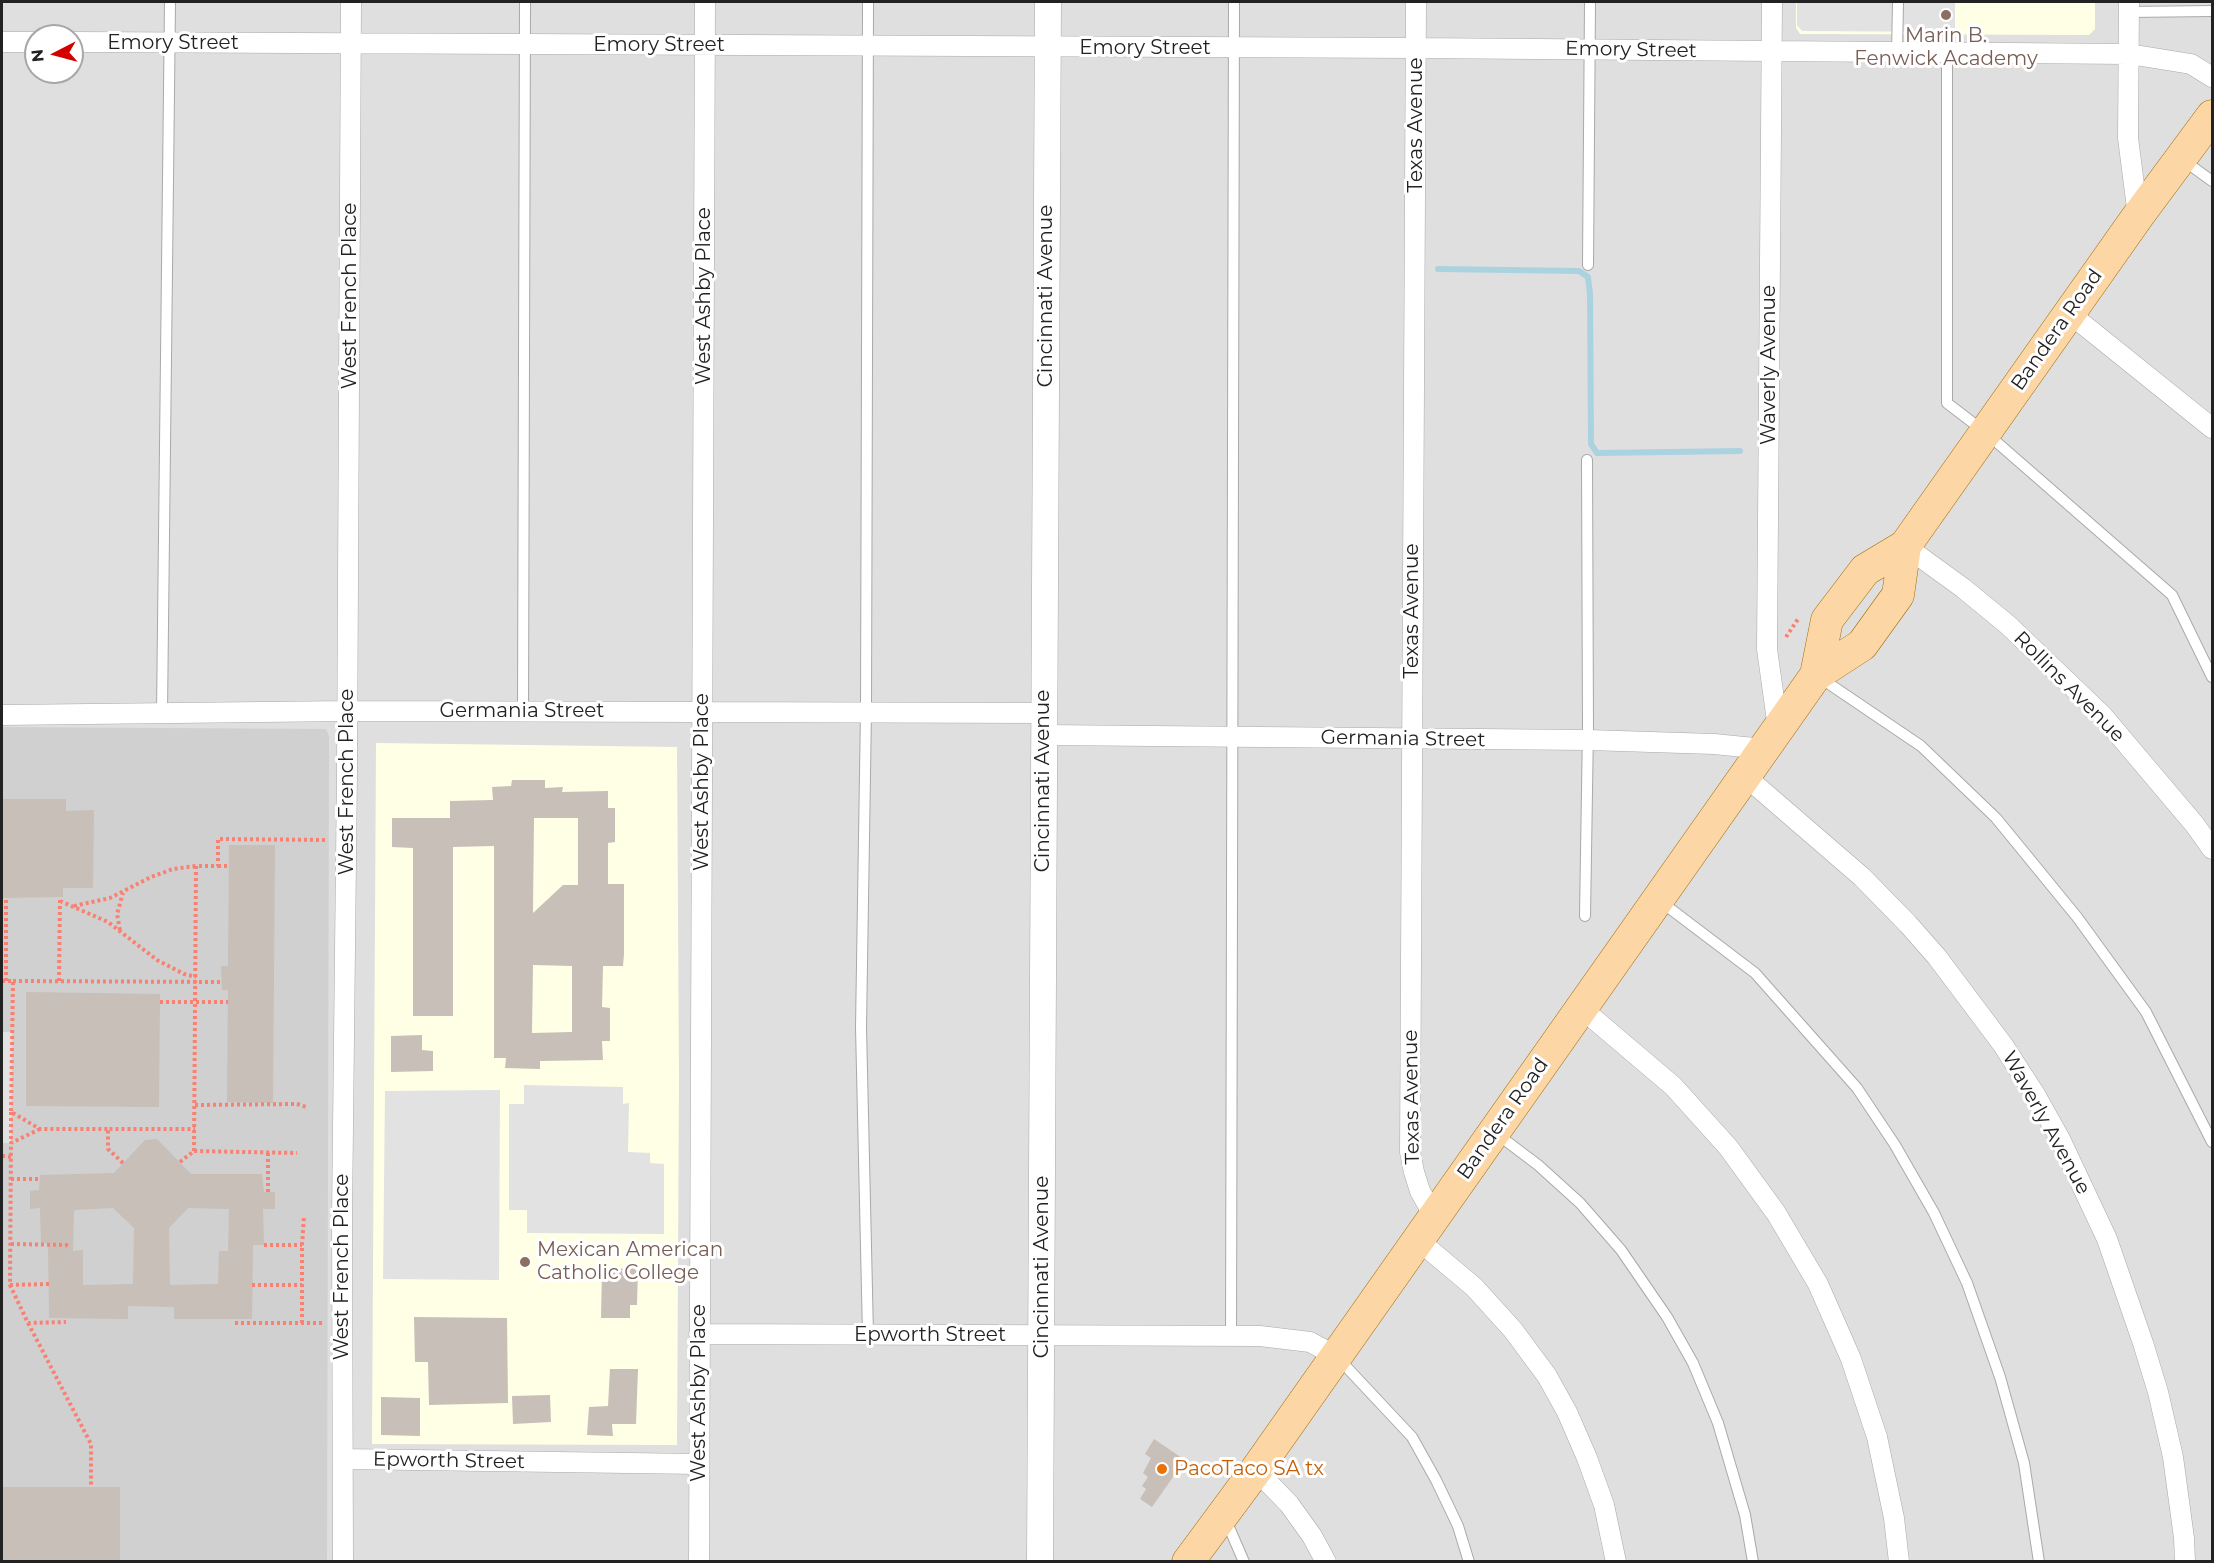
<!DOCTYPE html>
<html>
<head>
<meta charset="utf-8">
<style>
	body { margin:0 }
	#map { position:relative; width:2214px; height:1563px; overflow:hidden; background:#f2efe9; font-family:Montserrat,sans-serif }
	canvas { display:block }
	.frame { position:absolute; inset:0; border:3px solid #222; pointer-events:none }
	.north { position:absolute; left:24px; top:24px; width:60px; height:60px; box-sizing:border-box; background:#fff; border:2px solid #a7a7a7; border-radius:50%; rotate:264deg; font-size:16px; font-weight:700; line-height:24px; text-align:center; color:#222 }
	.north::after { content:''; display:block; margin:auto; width:21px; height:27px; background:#d40000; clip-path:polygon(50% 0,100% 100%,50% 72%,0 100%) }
</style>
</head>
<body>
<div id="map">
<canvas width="2214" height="1563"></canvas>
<div class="frame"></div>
<div class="north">N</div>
</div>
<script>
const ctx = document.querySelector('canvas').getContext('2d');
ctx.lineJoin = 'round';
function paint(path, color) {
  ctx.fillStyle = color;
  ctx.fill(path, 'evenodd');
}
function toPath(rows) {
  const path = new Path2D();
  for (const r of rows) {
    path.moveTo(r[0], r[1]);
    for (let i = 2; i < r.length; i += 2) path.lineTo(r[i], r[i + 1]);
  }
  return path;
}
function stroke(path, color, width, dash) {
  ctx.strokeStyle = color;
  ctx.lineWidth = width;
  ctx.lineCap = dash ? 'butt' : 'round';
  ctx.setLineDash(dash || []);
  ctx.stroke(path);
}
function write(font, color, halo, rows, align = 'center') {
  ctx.font = font + ' Montserrat,sans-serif';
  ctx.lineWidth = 6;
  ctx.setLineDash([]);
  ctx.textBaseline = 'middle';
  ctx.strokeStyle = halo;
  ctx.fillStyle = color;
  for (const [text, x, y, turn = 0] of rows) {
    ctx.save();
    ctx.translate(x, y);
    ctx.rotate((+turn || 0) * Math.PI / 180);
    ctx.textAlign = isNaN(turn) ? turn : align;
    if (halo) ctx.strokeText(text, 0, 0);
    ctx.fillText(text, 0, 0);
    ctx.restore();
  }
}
paint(toPath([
	[2,2,2212,2,2212,1561,2,1561],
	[36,36,72,36,72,72,36,72]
]), '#e0dfdf');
paint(toPath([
	[1796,2,2095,2,2095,29,2089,35,1800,34,1796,28],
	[376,743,677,747,679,1079,677,1445,372,1444]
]), '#ffffe5');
paint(toPath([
	[2,727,326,729,329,736,327,1561,2,1562]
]), '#d0d0d0');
paint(toPath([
	[1797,2,1955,2,1955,32,1802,31,1797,25],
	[2,1032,12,1032,11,1143,2,1143],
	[524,1085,623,1087,623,1104,629,1103,628,1152,650,1153,650,1163,664,1164,664,1234,527,1233,527,1210,509,1210,509,1104,524,1104],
	[500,1090,499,1280,383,1279,385,1091]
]), '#e2e2e2');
stroke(toPath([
	[1438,269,1579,271,1588,277,1590,294,1591,444,1597,453,1740,451]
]), '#aad3df', 6);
paint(toPath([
	[512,780,545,780,545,788,563,787,562,792,608,791,608,808,615,808,615,842,608,843,608,884,624,884,624,954,623,966,603,966,602,1007,610,1008,610,1041,602,1041,603,1060,540,1061,540,1069,505,1068,506,1058,494,1058,494,846,453,847,453,1016,413,1016,413,848,392,847,392,818,450,818,450,801,493,800,492,787,511,786],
	[534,818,578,818,578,885,563,885,533,913],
	[533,965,572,966,572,1032,532,1033],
	[2,799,66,799,66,811,94,810,93,888,63,888,63,897,2,898],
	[229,845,275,845,273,1103,227,1102,228,990,222,990,221,966,228,966],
	[26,992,160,994,159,1107,26,1106],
	[422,1035,422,1050,433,1051,433,1071,391,1072,391,1036],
	[157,1139,191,1174,262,1174,264,1192,275,1192,275,1209,263,1209,264,1245,253,1245,252,1319,174,1319,174,1307,128,1306,128,1319,49,1318,48,1243,41,1243,40,1208,30,1209,30,1191,39,1190,40,1175,114,1173,145,1140],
	[113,1208,134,1228,133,1284,83,1285,83,1250,73,1251,74,1210],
	[188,1208,229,1209,228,1251,219,1251,218,1284,170,1285,169,1228],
	[638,1268,637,1305,630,1305,630,1318,601,1318,602,1269],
	[414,1317,507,1318,508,1403,429,1405,428,1362,415,1362],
	[610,1369,638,1369,636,1424,612,1424,613,1436,587,1435,589,1407,608,1406],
	[550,1395,551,1422,513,1424,512,1396],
	[381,1397,420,1398,420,1436,381,1435],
	[1154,1439,1185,1460,1152,1507,1140,1499,1146,1489,1142,1486,1148,1477,1143,1473,1151,1458,1145,1454],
	[2,1487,120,1487,120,1562,2,1562]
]), '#c7bfb8');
const service = toPath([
	[2129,12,2212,11],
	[1897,53,1898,3],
	[1947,53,1947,403,1985,432,2172,595,2212,677],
	[2183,160,2212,181],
	[1588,265,1590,2],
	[1819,677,1921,746,1996,818,2077,917,2146,1012,2212,1142],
	[523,710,525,2],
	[162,713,170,2],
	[1660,901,1755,973,1857,1088,1895,1145,1934,1213,1967,1283,2000,1377,2024,1463,2039,1562],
	[1585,916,1588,728,1587,460],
	[1497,1134,1538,1165,1580,1203,1621,1250,1667,1317,1693,1363,1718,1423,1745,1515,1753,1562],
	[868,1335,861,1027,866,711,868,2],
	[1231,1336,1234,2],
	[1338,1358,1412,1437,1436,1480,1458,1526,1469,1562],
	[1225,1518,1244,1562]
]);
const minor = toPath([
	[1416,2,1410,1152,1414,1172,1420,1191,1434,1216],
	[1772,2,1767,649,1778,728],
	[2129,2,2128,138,2138,216],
	[2,42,36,42],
	[72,42,1416,48,2129,54,2191,64,2212,77],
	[2069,313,2212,428],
	[1905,546,1963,588,2008,625,2102,715,2195,825,2212,849],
	[2,715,348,711,1043,713],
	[1043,735,1588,740,1714,744,1764,749],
	[1745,776,1862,877,1908,924,1937,957,2003,1045,2036,1096,2060,1139,2107,1239,2143,1343,2158,1392,2173,1457,2184,1538,2185,1562],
	[1581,1008,1673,1086,1728,1147,1776,1213,1818,1284,1851,1359,1877,1437,1894,1518,1899,1562],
	[1418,1240,1474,1287,1513,1330,1547,1376,1567,1412,1587,1458,1604,1505,1616,1562],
	[699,1334,1260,1336,1310,1342,1336,1356],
	[343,1459,699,1464],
	[1256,1470,1289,1504,1312,1536,1326,1562],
	[343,1562,342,1216,347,772,351,2],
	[699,1562,705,2]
]);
const tertiary = toPath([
	[1040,1562,1048,2]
]);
const primary = toPath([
	[1816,675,1827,620,1865,570,1905,546,2138,216,2212,116],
	[1188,1562,1256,1470,1816,675,1862,645,1898,595,1905,546]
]);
stroke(service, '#a9a9a9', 12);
stroke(minor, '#a9a9a9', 21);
stroke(tertiary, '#a9a9a9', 27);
stroke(primary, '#a06b00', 33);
stroke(toPath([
	[1786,637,1798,619],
	[218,866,229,866],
	[2,889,3,889],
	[60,901,108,922,157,960,184,974,196,977],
	[74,906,110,898,151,877,173,869,196,866],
	[120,930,117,914,123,893],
	[2,981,13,981,11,1112,40,1129,108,1129],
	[6,981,6,898],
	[13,981,221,982],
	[59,981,60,898],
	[160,1002,228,1002],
	[195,1105,297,1104,306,1107],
	[11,1112,11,1143],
	[40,1129,11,1143,10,1285,28,1323,66,1322],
	[194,1151,196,866,218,866,218,839,328,840],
	[2,1156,11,1157],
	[180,1162,194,1151,297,1153],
	[123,1163,108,1149,108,1129,195,1129],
	[11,1179,40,1179],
	[268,1192,268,1152],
	[11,1244,66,1245,69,1247],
	[264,1245,302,1245],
	[10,1285,49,1284],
	[252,1285,302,1285],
	[28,1323,91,1444,91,1487],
	[235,1323,324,1323],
	[302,1323,302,1245,304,1217]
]), '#fa8072', 4, [3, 3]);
stroke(service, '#fff', 10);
stroke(minor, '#fff', 20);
stroke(tertiary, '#fff', 26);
stroke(primary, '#fcd6a4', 32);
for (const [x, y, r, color] of [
	[1946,15,6,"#8d6e63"],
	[525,1262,6,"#8d6e63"],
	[1162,1469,6,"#e8710a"]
]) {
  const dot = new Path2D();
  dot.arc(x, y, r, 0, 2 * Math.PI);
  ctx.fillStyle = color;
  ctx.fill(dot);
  stroke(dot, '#fff', 2);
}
write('20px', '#785e54', '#fff', [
	["Marin B.",1946,36],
	["Fenwick Academy",1946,59],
	["Mexican American",537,1250,"left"],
	["Catholic College",537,1273,"left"]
]);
write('20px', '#222', '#fff', [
	["Emory Street",173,43],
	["Emory Street",659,45],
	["Emory Street",1145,48],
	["Emory Street",1631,50,1],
	["Texas Avenue",1416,125,-90],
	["West French Place",350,296,-90],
	["West Ashby Place",704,296,-90],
	["Cincinnati Avenue",1046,296,-90],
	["Bandera Road",2057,330,-55],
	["Waverly Avenue",1769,365,-90],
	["Texas Avenue",1412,611,-90],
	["Rollins Avenue",2069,687,45],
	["Germania Street",522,711],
	["Germania Street",1403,739,1],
	["Cincinnati Avenue",1043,781,-90],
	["West French Place",347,782,-90],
	["West Ashby Place",702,782,-90],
	["Texas Avenue",1412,1097,-91],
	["Bandera Road",1503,1119,-55],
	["Waverly Avenue",2046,1123,61],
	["West French Place",342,1267,-90],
	["Cincinnati Avenue",1042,1267,-90],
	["Epworth Street",930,1335],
	["West Ashby Place",699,1393,-90],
	["Epworth Street",449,1461,1]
]);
write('20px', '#c56008', '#fff', [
	["PacoTaco SA tx",1174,1469]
], 'left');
</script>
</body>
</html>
